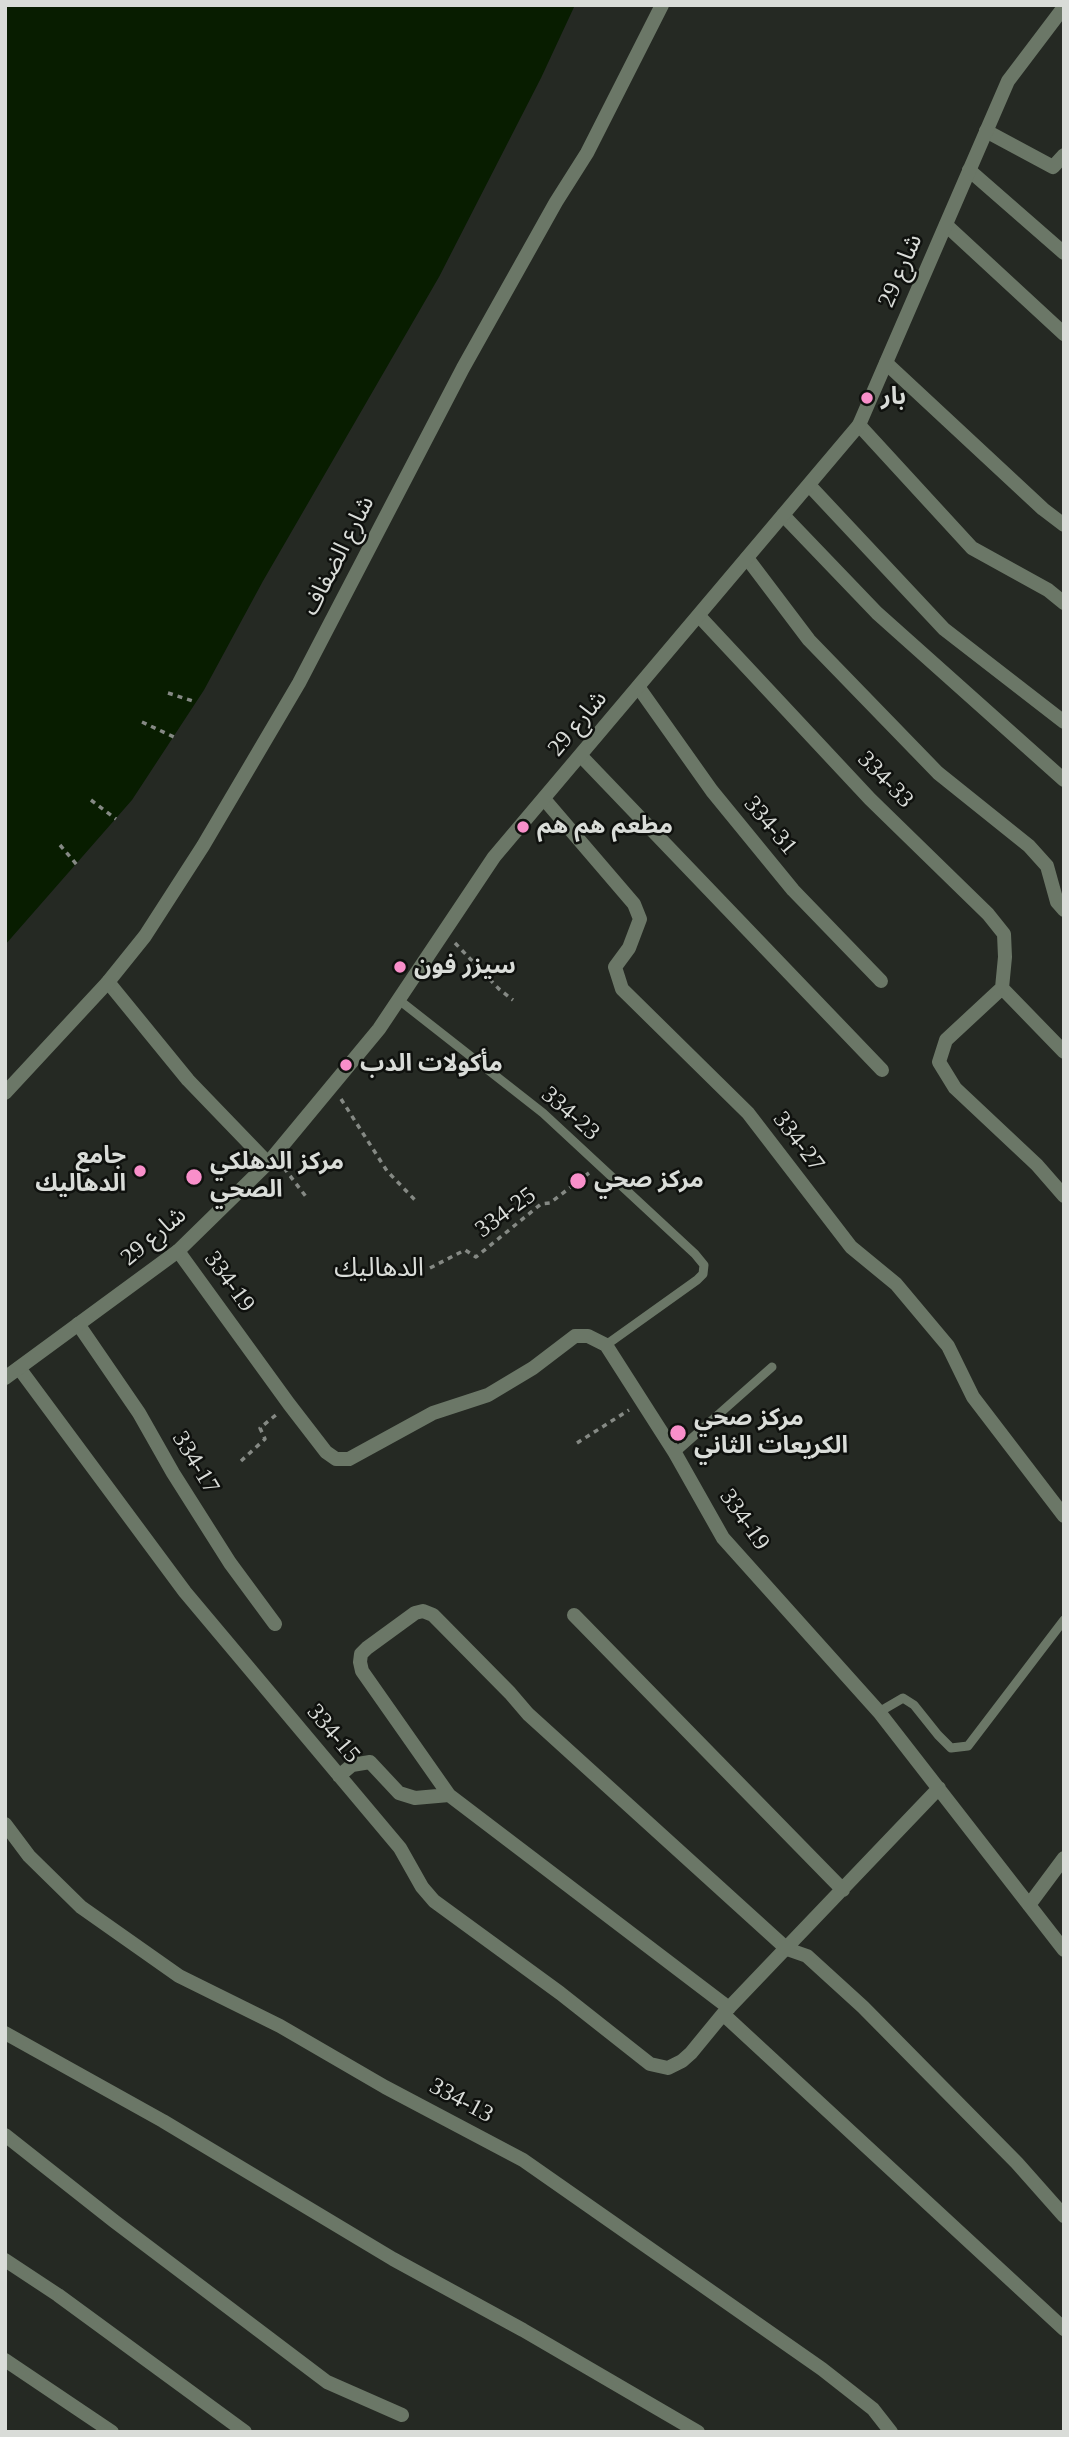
<!DOCTYPE html>
<html>
<head>
<meta charset="utf-8">
<style>
	body { margin:0 }
	#map { position:relative; width:1069px; height:2437px; overflow:hidden; background:#252923; font-family:"Times New Roman",serif }
	canvas { display:block }
	.frame { position:absolute; inset:0; border:7px solid #d9dcd8; pointer-events:none }
</style>
</head>
<body>
<div id="map">
<canvas width="1069" height="2437"></canvas>
<div class="frame"></div>
</div>
<script>
const ctx = document.querySelector('canvas').getContext('2d');
ctx.lineJoin = 'round';
function paint(path, color) {
  ctx.fillStyle = color;
  ctx.fill(path, 'evenodd');
}
function toPath(rows) {
  const path = new Path2D();
  for (const r of rows) {
    path.moveTo(r[0], r[1]);
    for (let i = 2; i < r.length; i += 2) path.lineTo(r[i], r[i + 1]);
  }
  return path;
}
function stroke(path, color, width, dash) {
  ctx.strokeStyle = color;
  ctx.lineWidth = width;
  ctx.lineCap = dash ? 'butt' : 'round';
  ctx.setLineDash(dash || []);
  ctx.stroke(path);
}
function write(font, color, halo, rows, align = 'center') {
  ctx.font = font + ' "Times New Roman","Noto Sans Arabic",serif';
  ctx.lineWidth = 5;
  ctx.setLineDash([]);
  ctx.textBaseline = 'middle';
  ctx.strokeStyle = halo;
  ctx.fillStyle = color;
  for (const [text, x, y, turn = 0] of rows) {
    ctx.save();
    ctx.translate(x, y);
    ctx.rotate((+turn || 0) * Math.PI / 180);
    ctx.textAlign = isNaN(turn) ? turn : align;
    if (halo) ctx.strokeText(text, 0, 0);
    ctx.fillText(text, 0, 0);
    ctx.restore();
  }
}
paint(toPath([
	[5,5,575,5,541,78,439,277,263,581,204,690,132,800,5,945]
]), '#081d00');
stroke(toPath([
	[168,693,196,702],
	[142,722,174,737],
	[91,800,116,819],
	[60,845,77,865],
	[455,943,499,989,513,1000],
	[341,1099,387,1171,415,1200],
	[284,1168,307,1198],
	[430,1268,465,1250,476,1257,541,1204,550,1203,589,1173],
	[577,1443,629,1410],
	[241,1461,265,1439,260,1428,277,1414]
]), '#858984', 3.5, [5, 5]);
stroke(toPath([
	[399,1000,543,1113,695,1254,704,1265,703,1274,697,1280,606,1345],
	[675,1453,772,1367],
	[879,1712,903,1698,914,1705,938,1735,951,1748,968,1746,1064,1620]
]), '#6b7767', 9);
stroke(toPath([
	[986,131,1053,167,1064,155],
	[969,170,1064,253],
	[946,225,1064,334],
	[886,363,1043,509,1064,525],
	[859,425,972,548,1048,590,1064,603],
	[809,485,944,629,1064,722],
	[783,515,877,613,1064,780],
	[747,558,809,640,938,773,1029,846,1047,866,1057,902,1064,910],
	[699,616,870,799,988,914,1004,934,1005,957,1002,988],
	[639,688,712,791,793,890,881,981],
	[581,756,882,1070],
	[544,799,634,904,640,919,629,948,615,967,622,989,748,1113,851,1247,896,1284,948,1346,973,1397,1064,1516],
	[108,982,188,1080,268,1163],
	[1002,988,946,1040,939,1062,955,1088,1037,1165,1064,1196],
	[1002,988,1064,1052],
	[178,1251,289,1404,326,1452,336,1459,349,1459,433,1413,488,1395,533,1368,575,1336,588,1336,606,1345,675,1453,723,1538,879,1712,1064,1950],
	[78,1324,139,1413,173,1473,230,1563,275,1624],
	[19,1368,185,1592,400,1848,422,1887,434,1901,560,1993,650,2064,668,2068,682,2061,691,2053,723,2014,939,1788],
	[574,1615,843,1890],
	[339,1776,352,1765,370,1762,399,1793,415,1798,449,1795],
	[5,1824,29,1856,81,1907,179,1976,280,2026,385,2087,523,2160,822,2369,873,2409,891,2432],
	[1029,1905,1064,1858],
	[729,2008,449,1795,362,1671,360,1662,361,1654,367,1648,415,1613,423,1611,433,1615,510,1693,528,1714,787,1949,807,1956,863,2007,1017,2163,1064,2216],
	[723,2014,1064,2329],
	[5,2033,163,2121,393,2259,523,2330,698,2432],
	[5,2135,114,2221,327,2382,402,2415],
	[5,2260,58,2295,245,2432],
	[5,2360,112,2432]
]), '#6b7767', 14);
stroke(toPath([
	[5,1093,108,982,145,936,203,846,299,683,463,368,556,202,587,153,662,5],
	[5,1378,178,1251,268,1163,379,1029,494,857,859,425,1008,81,1064,7]
]), '#6b7767', 14);
for (const [x, y, r, color] of [
	[867,398,7,"#f98fca"],
	[523,827,7,"#f98fca"],
	[400,967,7,"#f98fca"],
	[346,1065,7,"#f98fca"],
	[140,1171,7,"#f98fca"],
	[194,1177,9,"#f98fca"],
	[578,1181,9,"#f98fca"],
	[678,1433,9,"#f98fca"]
]) {
  const dot = new Path2D();
  dot.arc(x, y, r, 0, 2 * Math.PI);
  ctx.fillStyle = color;
  ctx.fill(dot);
  stroke(dot, '#0f110e', 2.5);
}
write('24px', '#d9dcd8', '#0f110e', [
	["شارع 29",901,271,-67],
	["شارع الضفاف",339,556,-63],
	["شارع 29",578,724,-50],
	["334-33",885,780,46],
	["334-31",770,826,50],
	["334-23",570,1114,41],
	["334-27",798,1142,53],
	["334-25",506,1213,-36],
	["شارع 29",154,1237,-40],
	["334-19",229,1282,54],
	["334-17",195,1463,59],
	["334-19",744,1520,55],
	["334-15",333,1734,50],
	["334-13",461,2101,28]
]);
write('bold 24px', '#d9dcd8', '#0f110e', [
	["بار",881,398],
	["مطعم هم هم",537,827],
	["سيزر فون",414,967],
	["مأكولات الدب",360,1065],
	["جامع",126,1157,"right"],
	["الدهاليك",126,1185,"right"],
	["مركز الدهلكي",210,1163],
	["الصحي",210,1191],
	["مركز صحي",594,1181],
	["مركز صحي",694,1419],
	["الكريعات الثاني",694,1447]
], 'left');
write('26px', '#d9dcd8', '#0f110e', [
	["الدهاليك",379,1269]
]);
</script>
</body>
</html>
